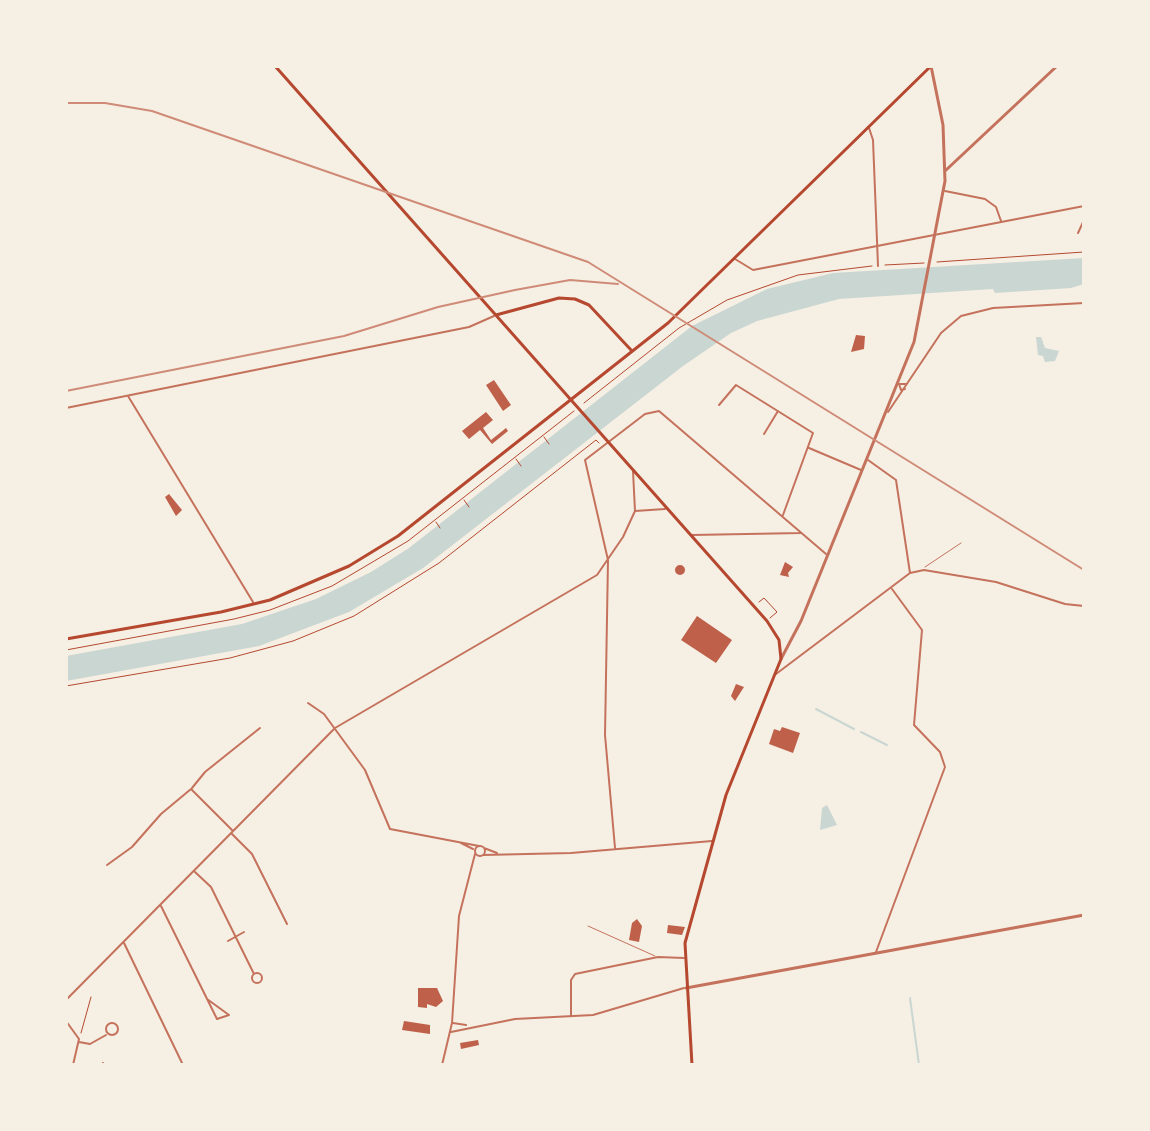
<!DOCTYPE html>
<html>
<head>
<meta charset="utf-8">
<style>
	body { margin:0 }
	#map { position:relative; width:1150px; height:1131px; overflow:hidden; background:#f6efe4; font-family:Karla,sans-serif }
	canvas { display:block }
	.frame { position:absolute; inset:0; border:68px solid #f6efe4; pointer-events:none }
</style>
</head>
<body>
<div id="map">
<canvas width="1150" height="1131"></canvas>
<div class="frame"></div>
</div>
<script>
const ctx = document.querySelector('canvas').getContext('2d');
ctx.lineJoin = 'round';
function paint(path, color) {
  ctx.fillStyle = color;
  ctx.fill(path, 'evenodd');
}
function toPath(rows) {
  const path = new Path2D();
  for (const r of rows) {
    if (r.length === 3) {
      path.moveTo(r[0] + r[2], r[1]);
      path.arc(r[0], r[1], r[2], 0, 2 * Math.PI);
      continue;
    }
    path.moveTo(r[0], r[1]);
    for (let i = 2; i < r.length; i += 2) path.lineTo(r[i], r[i + 1]);
  }
  return path;
}
function stroke(path, color, width, dash) {
  ctx.strokeStyle = color;
  ctx.lineWidth = width;
  ctx.lineCap = dash ? 'butt' : 'round';
  ctx.setLineDash(dash || []);
  ctx.stroke(path);
}
paint(toPath([
	[1084,258,1084,284,1071,288,995,293,993,289,839,299,757,321,731,333,683,366,423,568,349,612,259,646,66,681,66,656,242,624,316,599,371,572,409,548,692,326,767,289,833,273],
	[1036,337,1041,337,1045,348,1059,351,1055,361,1045,362,1043,356,1038,355],
	[827,805,837,825,820,830,822,808]
]), '#c9d6d2');
stroke(toPath([
	[816,709,854,729],
	[861,732,887,745],
	[910,998,919,1065]
]), '#c9d6d2', 2);
paint(toPath([
	[856,335,865,336,864,349,851,352],
	[494,380,511,405,503,411,486,385],
	[486,412,493,420,483,428,491,440,506,428,508,431,492,444,480,430,469,439,462,431],
	[169,494,182,510,176,516,165,497],
	[785,562,793,567,788,573,789,577,780,575],
	[680,570,5],
	[697,616,732,640,716,663,681,640],
	[736,684,744,687,735,701,731,696],
	[782,727,800,733,793,753,769,744,774,729,780,731],
	[637,919,642,926,639,942,629,940,632,923],
	[668,925,685,927,682,935,667,933],
	[418,988,437,988,443,1001,436,1007,427,1004,427,1008,418,1007],
	[404,1021,430,1025,430,1034,402,1030],
	[478,1040,479,1045,461,1049,460,1043]
]), '#bf614a');
stroke(toPath([
	[937,262,1084,252],
	[885,265,924,263],
	[584,403,679,328,727,300,798,275,872,266],
	[544,437,549,444],
	[516,459,521,466],
	[464,500,469,507],
	[436,522,440,528],
	[759,602,764,598,777,612,770,618],
	[66,650,234,619,270,610,332,586,408,541,574,411],
	[66,686,230,658,293,641,354,616,439,563,596,440,599,443],
	[81,1033,91,997]
]), '#b5482f', 1);
stroke(toPath([
	[925,567,961,543],
	[588,926,655,956]
]), '#c5725c', 1);
stroke(toPath([
	[869,128,873,140,878,266],
	[945,191,985,199,996,207,1001,221],
	[1078,233,1084,220],
	[735,259,753,270,1084,206],
	[905,389,901,390,899,384,906,384],
	[128,396,253,602],
	[719,405,736,385,813,433,783,515],
	[66,408,469,327,494,316],
	[888,412,941,333,961,316,993,308,1084,303],
	[764,434,778,411],
	[809,448,861,470],
	[868,460,896,480,910,573],
	[633,471,635,511],
	[692,535,801,533],
	[776,674,910,573,924,570,996,582,1065,604,1084,606],
	[308,703,324,714,365,770,390,829,479,846],
	[192,788,205,772,260,728],
	[232,834,252,854,287,924],
	[461,843,473,849],
	[480,851,5],
	[484,848,497,853],
	[615,848,605,735,608,560,585,460,645,414,659,411,826,554],
	[483,855,571,853,712,841],
	[107,865,132,847,161,814,191,789,233,831],
	[195,872,211,887,254,974],
	[161,906,217,1019,229,1015,207,999],
	[228,941,244,932],
	[124,943,183,1065],
	[876,952,945,767,940,752,914,725,922,630,892,589],
	[257,978,5],
	[66,1000,335,728,597,575,623,537,635,511,665,509],
	[571,1016,571,980,575,974,658,957,684,958],
	[66,1021,79,1039,73,1065],
	[112,1029,6],
	[453,1023,466,1025],
	[451,1032,515,1019,593,1015,684,988],
	[79,1042,90,1044,106,1035],
	[103,1063,104,1065],
	[442,1065,452,1023,459,916,475,854]
]), '#c5725c', 2);
stroke(toPath([
	[945,171,1057,66],
	[781,659,801,621,914,342,945,181,943,125,931,66],
	[686,988,1084,915]
]), '#c5725c', 3);
stroke(toPath([
	[275,66,767,621,779,640,781,659,726,795,685,943,692,1065],
	[496,315,559,298,575,299,589,305,632,351]
]), '#b5482f', 3);
stroke(toPath([
	[66,639,221,612,270,600,349,566,398,536,668,323,931,66]
]), '#b5482f', 3);
stroke(toPath([
	[66,103,105,103,152,111,588,262,1084,570],
	[66,391,344,336,438,307,515,290,570,280,618,284]
]), '#cf8b77', 2);
</script>
</body>
</html>
